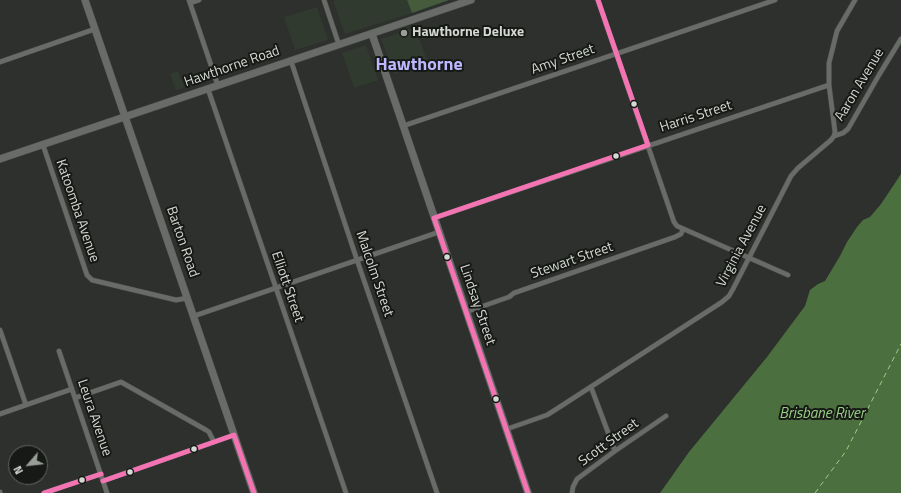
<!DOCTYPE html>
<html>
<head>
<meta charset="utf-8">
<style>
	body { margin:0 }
	#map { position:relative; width:901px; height:493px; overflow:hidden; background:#2d302c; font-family:"Titillium Web",sans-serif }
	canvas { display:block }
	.north { position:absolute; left:8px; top:445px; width:40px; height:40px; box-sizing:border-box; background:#161915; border:1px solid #626661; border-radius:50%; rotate:242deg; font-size:11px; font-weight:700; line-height:16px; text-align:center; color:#d5d9d3 }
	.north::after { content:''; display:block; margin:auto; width:14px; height:18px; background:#9a9e99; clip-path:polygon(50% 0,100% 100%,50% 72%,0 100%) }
</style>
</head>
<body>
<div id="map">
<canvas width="901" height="493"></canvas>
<div class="north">N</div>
</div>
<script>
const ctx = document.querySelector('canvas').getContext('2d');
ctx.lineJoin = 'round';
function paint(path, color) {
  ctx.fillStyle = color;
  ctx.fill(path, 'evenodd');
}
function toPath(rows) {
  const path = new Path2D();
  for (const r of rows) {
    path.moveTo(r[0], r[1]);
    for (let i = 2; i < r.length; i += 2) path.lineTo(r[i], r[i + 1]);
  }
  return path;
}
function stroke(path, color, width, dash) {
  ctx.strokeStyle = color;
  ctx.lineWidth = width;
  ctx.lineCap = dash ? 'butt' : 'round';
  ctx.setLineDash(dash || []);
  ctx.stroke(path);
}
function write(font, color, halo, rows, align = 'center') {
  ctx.font = font + ' "Titillium Web",sans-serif';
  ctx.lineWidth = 4;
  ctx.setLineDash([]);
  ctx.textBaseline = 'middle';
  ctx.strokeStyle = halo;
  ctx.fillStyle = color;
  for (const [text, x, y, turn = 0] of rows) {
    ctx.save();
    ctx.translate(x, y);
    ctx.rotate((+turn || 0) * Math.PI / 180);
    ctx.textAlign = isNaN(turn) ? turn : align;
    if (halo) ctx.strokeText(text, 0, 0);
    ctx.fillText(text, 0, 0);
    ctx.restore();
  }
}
paint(toPath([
	[337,0,407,0,412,13,345,34,333,1],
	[317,7,328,40,295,50,284,17],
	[415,27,428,63,394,74,381,39],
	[366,45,378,80,354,88,342,53],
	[178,71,184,88,176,90,170,74]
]), '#313a2e');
paint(toPath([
	[407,0,449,0,412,13]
]), '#455b3c');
paint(toPath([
	[901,174,901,493,660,493,689,452,767,357,805,306,810,290,818,284,825,281,840,256,847,242,857,227,863,220,870,217,881,204]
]), '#4c6f3f');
stroke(toPath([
	[815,493,846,451,901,344]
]), '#99d184', 1, [5, 4]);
const street = toPath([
	[189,0,218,86],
	[324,0,339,45],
	[598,0,674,222,677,226,788,275],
	[190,3,199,0],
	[291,61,357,260,437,493],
	[0,62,95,29],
	[208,89,346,493],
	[403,126,775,0],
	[834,136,843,133,848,129,879,75,901,39],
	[43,145,87,275,92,280,176,300,188,298],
	[434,218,829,85],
	[466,312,509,297,514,293,675,237,681,234,683,229],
	[194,316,439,232],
	[0,330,26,405],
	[59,351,107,493],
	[591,387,615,451],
	[75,398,121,382,206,430,209,432,214,442],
	[0,414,72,389],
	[507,429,547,415,555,410,722,302,729,296,733,289,791,176,798,168,831,140,834,136,835,132,829,85,829,63,837,31,855,0],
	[103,481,234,435],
	[0,492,0,493],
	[44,493,101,474],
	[572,493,573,487,577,479,615,451,666,416]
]);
const secondary = toPath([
	[85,0,254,493],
	[372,34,528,493],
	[0,159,471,0]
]);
stroke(street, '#4b4e4a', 5.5);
stroke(secondary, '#4b4e4a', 8);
stroke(street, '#686b67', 4.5);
stroke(secondary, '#686b67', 7);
stroke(toPath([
	[598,0,648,145],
	[434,218,528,493],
	[434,218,648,145],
	[234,435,254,493],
	[103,481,234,435],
	[44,493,101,474]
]), '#f373b3', 5);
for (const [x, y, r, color] of [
	[404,33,4,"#9a9e99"],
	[634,104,3.5,"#d5d9d3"],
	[616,156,3.5,"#d5d9d3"],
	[447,257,3.5,"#d5d9d3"],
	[496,399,3.5,"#d5d9d3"],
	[194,449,3.5,"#d5d9d3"],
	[130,472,3.5,"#d5d9d3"],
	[82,480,3.5,"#d5d9d3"]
]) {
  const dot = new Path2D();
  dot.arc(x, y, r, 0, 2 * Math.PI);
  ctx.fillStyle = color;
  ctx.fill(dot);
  stroke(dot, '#161915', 1.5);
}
write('bold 14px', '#d5d9d3', '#161915', [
	["Hawthorne Deluxe",412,33]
], 'left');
write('14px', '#d5d9d3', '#161915', [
	["Amy Street",563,60,-19],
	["Hawthorne Road",232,67,-19],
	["Aaron Avenue",860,85,-59],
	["Harris Street",696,117,-18],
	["Katoomba Avenue",77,211,71],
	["Barton Road",182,242,71],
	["Virginia Avenue",742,246,-62],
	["Stewart Street",572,261,-19],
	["Malcolm Street",374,274,71],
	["Elliott Street",287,287,71],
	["Lindsay Street",477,305,71],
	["Leura Avenue",94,418,71],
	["Scott Street",609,443,-36]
]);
write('italic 15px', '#99d184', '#161915', [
	["Brisbane River",822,414]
]);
write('bold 18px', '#bcb7fe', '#161915', [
	["Hawthorne",419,66]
]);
</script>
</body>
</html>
